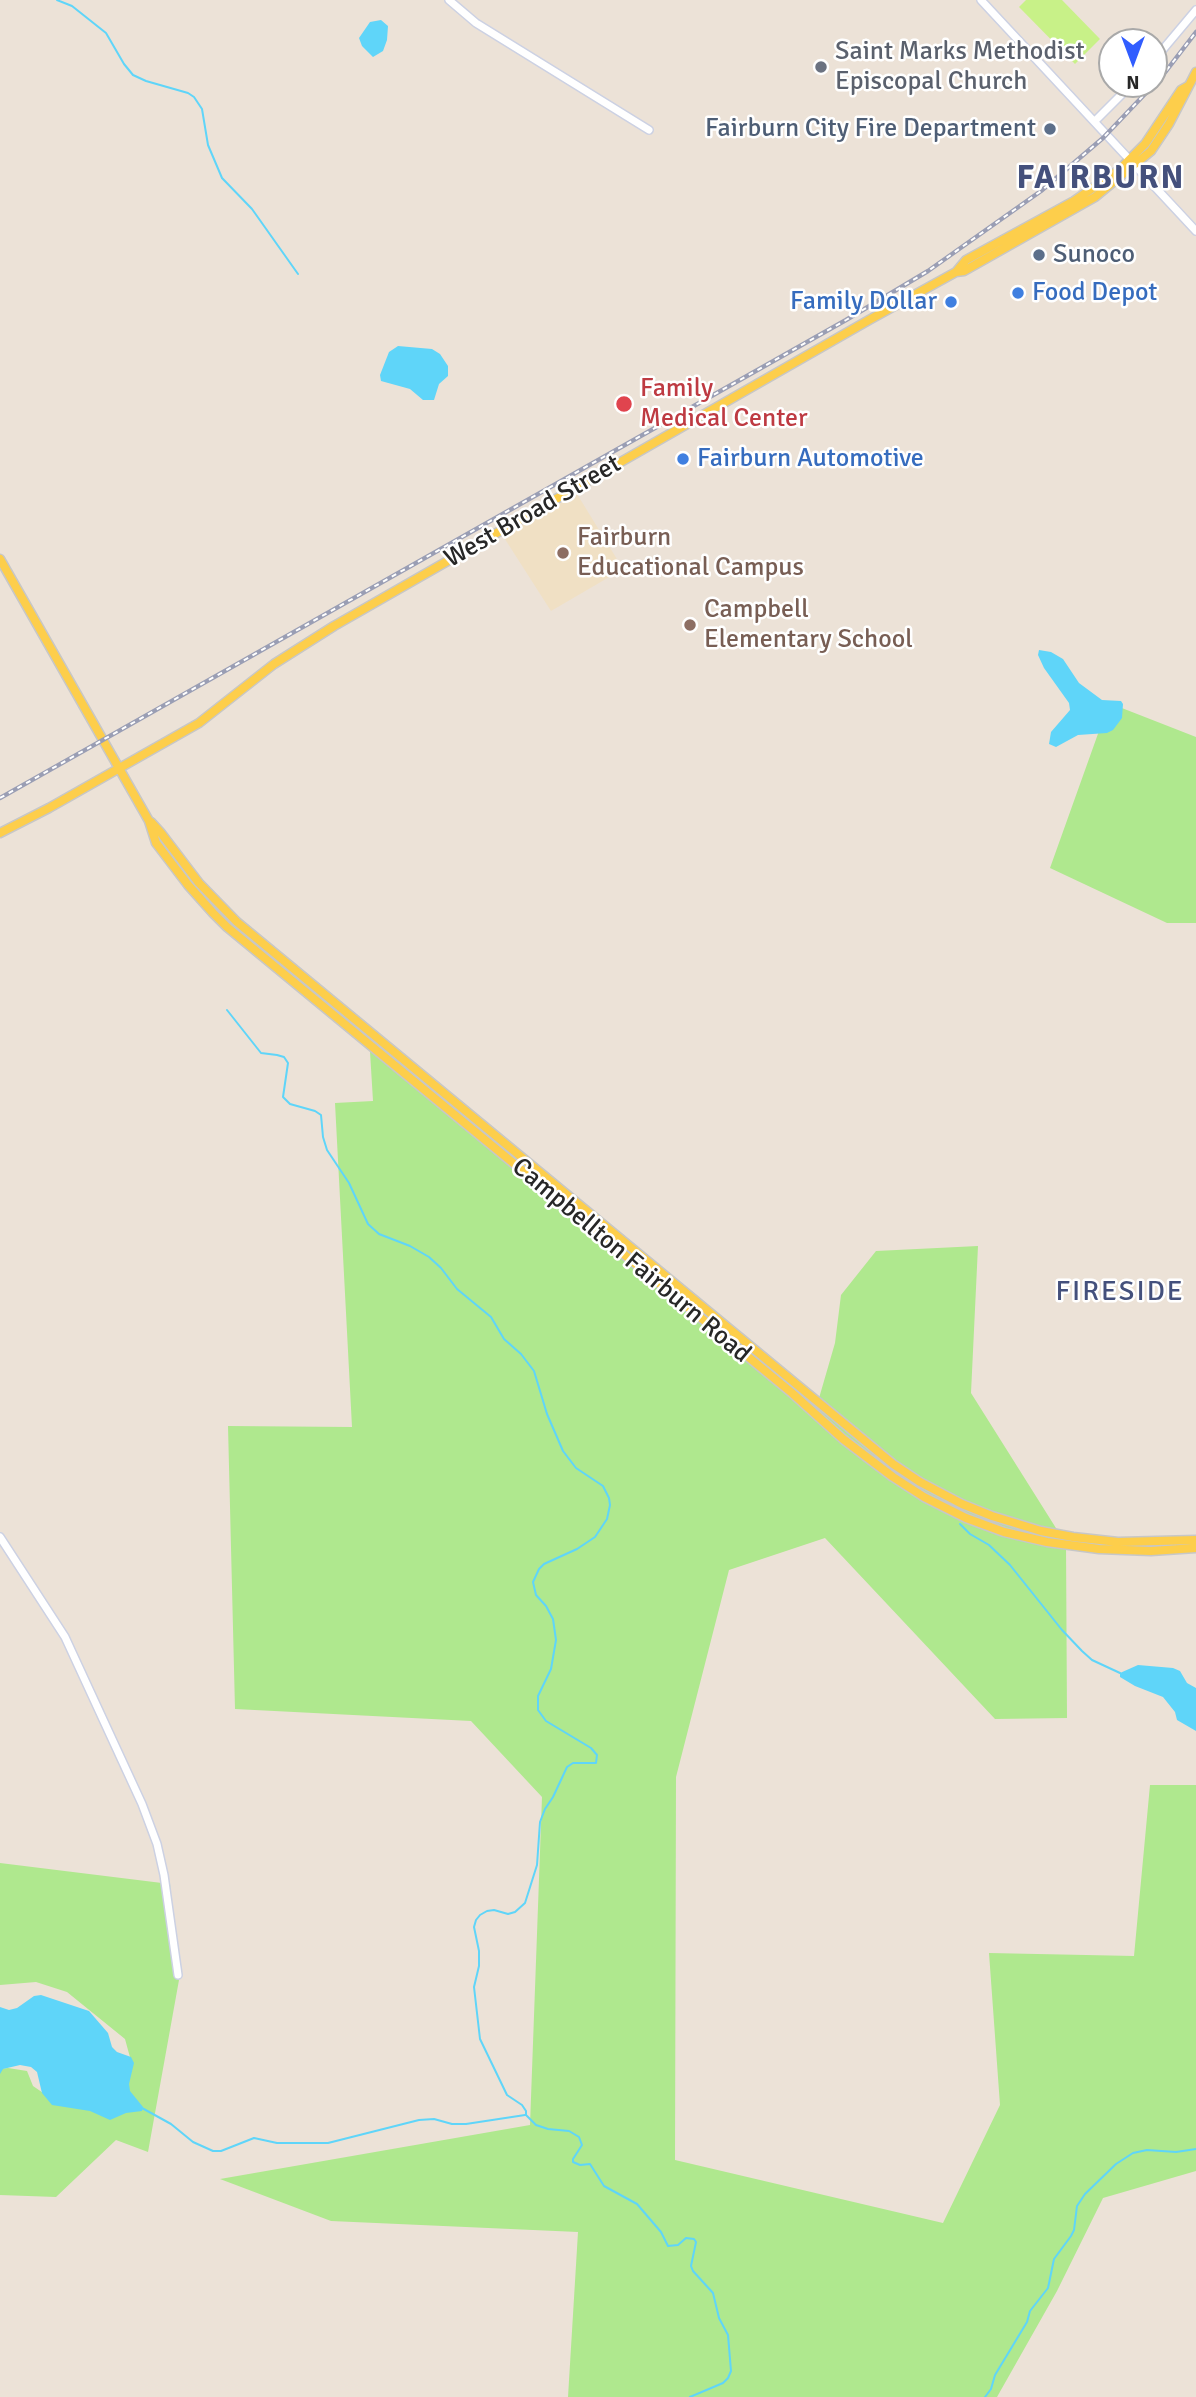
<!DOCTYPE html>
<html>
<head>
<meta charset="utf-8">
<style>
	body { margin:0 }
	#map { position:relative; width:1196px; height:2397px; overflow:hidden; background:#ece2d7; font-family:Signika,sans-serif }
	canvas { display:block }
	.north { position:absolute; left:1098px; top:28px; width:70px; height:70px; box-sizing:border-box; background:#fff; border:2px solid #a9a9a9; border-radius:50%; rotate:180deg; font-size:19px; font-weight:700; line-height:28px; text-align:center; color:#272727 }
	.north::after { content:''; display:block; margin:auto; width:24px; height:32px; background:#315dff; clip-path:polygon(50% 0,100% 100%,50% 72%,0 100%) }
</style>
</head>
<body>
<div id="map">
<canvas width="1196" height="2397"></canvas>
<div class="north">N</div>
</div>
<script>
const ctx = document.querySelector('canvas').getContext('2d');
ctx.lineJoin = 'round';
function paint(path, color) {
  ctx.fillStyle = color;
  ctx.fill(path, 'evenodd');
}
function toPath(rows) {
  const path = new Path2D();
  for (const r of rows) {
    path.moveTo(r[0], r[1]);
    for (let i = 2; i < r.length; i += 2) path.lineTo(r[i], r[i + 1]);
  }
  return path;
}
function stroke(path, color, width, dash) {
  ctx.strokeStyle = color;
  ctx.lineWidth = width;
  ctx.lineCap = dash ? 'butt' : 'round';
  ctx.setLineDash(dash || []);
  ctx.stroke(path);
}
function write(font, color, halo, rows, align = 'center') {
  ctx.font = font + ' Signika,sans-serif';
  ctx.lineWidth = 5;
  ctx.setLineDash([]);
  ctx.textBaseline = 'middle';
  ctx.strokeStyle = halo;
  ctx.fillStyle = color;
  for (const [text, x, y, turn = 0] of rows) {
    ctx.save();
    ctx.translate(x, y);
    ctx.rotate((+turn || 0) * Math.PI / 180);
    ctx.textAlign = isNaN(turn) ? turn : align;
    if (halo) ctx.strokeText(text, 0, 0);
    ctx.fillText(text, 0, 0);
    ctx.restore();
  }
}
paint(toPath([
	[577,494,623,569,551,611,503,536]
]), '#f0e0c4');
paint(toPath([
	[1109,703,1196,737,1196,923,1167,923,1050,868],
	[369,1035,439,1091,815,1412,835,1343,841,1295,876,1251,978,1246,971,1393,1066,1544,1067,1718,995,1719,825,1538,729,1570,676,1777,675,2160,943,2223,1000,2105,989,1953,1134,1956,1150,1785,1196,1785,1196,2171,1103,2198,1057,2291,997,2397,568,2397,578,2232,331,2221,220,2179,530,2125,542,1797,471,1721,235,1709,228,1426,352,1427,335,1103,373,1101],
	[0,1863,170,1884,179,1980,148,2152,116,2140,56,2197,0,2195,0,2069,8,2068,27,2071,33,2086,52,2099,131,2061,125,2039,67,1992,36,1982,0,1985]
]), '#afe88e');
paint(toPath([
	[1026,0,1062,0,1100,39,1075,64,1019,7]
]), '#c8f188');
paint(toPath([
	[381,20,388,26,387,40,383,51,373,57,362,46,359,38,370,22],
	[398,346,432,349,440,354,448,366,448,376,439,384,434,400,423,400,410,389,381,381,380,375,389,352],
	[1039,650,1051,652,1063,659,1079,683,1102,700,1121,701,1123,704,1122,718,1113,730,1107,733,1078,735,1056,747,1049,744,1051,732,1070,710,1069,703,1044,668,1038,655],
	[1138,1665,1173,1668,1180,1671,1187,1683,1196,1688,1196,1731,1177,1720,1175,1712,1163,1697,1135,1686,1120,1677,1120,1673],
	[41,1995,89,2011,108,2033,112,2047,117,2052,131,2057,134,2063,129,2084,130,2091,143,2107,142,2111,126,2113,110,2120,90,2111,52,2105,42,2093,37,2072,31,2067,20,2065,3,2069,0,2074,0,2007,9,2010,17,2008,34,1996]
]), '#5fd5f9');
stroke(toPath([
	[57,0,72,6,106,33,124,64,133,75,146,81,188,93,194,97,202,109,208,145,222,178,252,209,298,274],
	[227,1010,261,1053,277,1055,284,1057,288,1063,283,1097,290,1104,315,1111,321,1115,323,1137,327,1150,349,1183,368,1224,379,1234,410,1246,429,1257,441,1268,457,1289,491,1317,504,1339,521,1354,534,1371,547,1414,563,1451,576,1468,603,1486,609,1498,610,1505,607,1519,595,1537,577,1549,544,1564,539,1569,533,1582,536,1595,546,1606,553,1619,556,1640,551,1669,538,1696,538,1710,546,1721,591,1748,597,1755,596,1763,573,1763,567,1767,553,1797,545,1809,540,1822,537,1865,525,1903,515,1912,508,1914,494,1910,487,1911,480,1915,476,1920,474,1927,479,1951,479,1966,474,1987,480,2039,507,2095,522,2105,526,2111,526,2115,536,2125,548,2129,569,2131,579,2137,582,2145,573,2159,573,2162,580,2165,590,2164,604,2186,637,2204,661,2232,668,2246,678,2245,686,2238,694,2239,696,2242,691,2266,693,2271,713,2293,719,2318,728,2335,731,2371,728,2378,723,2383,690,2397],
	[960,1524,970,1534,989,1545,1010,1565,1062,1630,1082,1651,1092,1660,1120,1673],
	[142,2108,171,2124,193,2142,213,2151,221,2151,254,2138,277,2143,328,2143,419,2120,434,2119,452,2124,466,2124,525,2115],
	[985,2397,991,2389,995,2375,1027,2322,1030,2311,1048,2288,1054,2259,1071,2236,1074,2230,1077,2206,1085,2194,1116,2164,1133,2153,1147,2150,1176,2152,1196,2149]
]), '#5fd5f9', 2);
const secondary = toPath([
	[449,0,476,23,649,130],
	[981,0,1196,231],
	[1154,60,1196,10],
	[1095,121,1132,84],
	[0,1537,65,1637,142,1804,157,1844,164,1875,178,1975]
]);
const primary = toPath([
	[956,272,966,260,1074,201,1119,170,1145,144,1181,90,1188,86],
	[0,559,149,821,156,843,188,885,213,913,227,927,792,1393,843,1439,893,1477,924,1497,966,1518,1004,1532,1047,1542,1099,1549,1151,1551,1196,1548],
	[151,822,161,833,199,883,237,922,893,1464,920,1482,962,1504,992,1516,1041,1531,1073,1537,1118,1542,1196,1540],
	[0,833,49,808,199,723,274,664,334,626,869,320,956,272,964,271,1095,197,1151,151,1169,124,1196,72]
]);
stroke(secondary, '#ccd1e3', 10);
stroke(primary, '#c7c7c7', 11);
stroke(secondary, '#fff', 7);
stroke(primary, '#fdce4b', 8);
const rail = toPath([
	[0,798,846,320,928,271,1041,191,1103,138,1163,75,1196,32]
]);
stroke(rail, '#9a9eb4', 4.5);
stroke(rail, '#fff', 2, [5]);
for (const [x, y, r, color] of [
	[821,67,7,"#6b7280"],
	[1050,129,7,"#5c6f8a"],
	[1039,255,7,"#5c6f8a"],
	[1018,293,7,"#3f7fe0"],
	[951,302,7,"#3f7fe0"],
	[624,404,9,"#e0444e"],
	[683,459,7,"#3f7fe0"],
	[563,553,7,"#8d6e63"],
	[690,625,7,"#8d6e63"]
]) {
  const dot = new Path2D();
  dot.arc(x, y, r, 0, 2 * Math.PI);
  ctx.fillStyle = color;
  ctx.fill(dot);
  stroke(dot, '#fff', 2.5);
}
write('26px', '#5b616d', '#fff', [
	["Saint Marks Methodist",835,52],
	["Episcopal Church",835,82]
], 'left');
write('26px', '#4e5e75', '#fff', [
	["Fairburn City Fire Department",1036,129],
	["Sunoco",1053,255,"left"]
], 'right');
write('26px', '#366cbe', '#fff', [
	["Food Depot",1032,293],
	["Family Dollar",937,302,"right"],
	["Fairburn Automotive",697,459]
], 'left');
write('26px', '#be3a42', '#fff', [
	["Family",640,389],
	["Medical Center",640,419]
], 'left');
write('26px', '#272727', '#fff', [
	["West Broad Street",533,512,-30],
	["Campbellton Fairburn Road",631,1261,40]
]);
write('26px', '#785e54', '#fff', [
	["Fairburn",577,538],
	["Educational Campus",577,568],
	["Campbell",704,610],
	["Elementary School",704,640]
], 'left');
ctx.letterSpacing = '2px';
write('28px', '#44507c', '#fff', [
	["FIRESIDE",1120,1293]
]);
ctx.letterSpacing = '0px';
ctx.letterSpacing = '2px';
write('bold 33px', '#44507c', '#fff', [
	["FAIRBURN",1101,179]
]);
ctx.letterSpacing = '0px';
</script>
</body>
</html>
